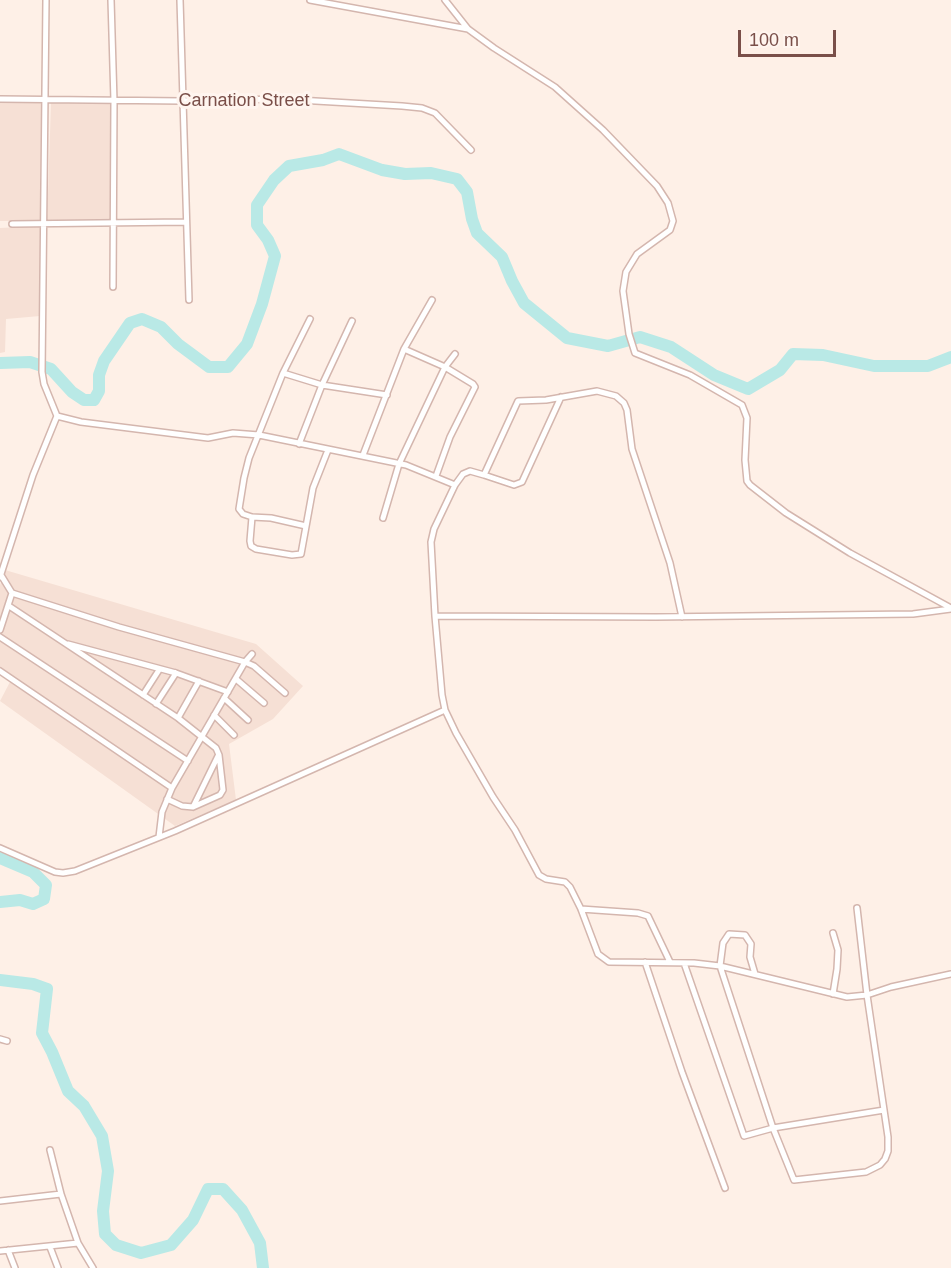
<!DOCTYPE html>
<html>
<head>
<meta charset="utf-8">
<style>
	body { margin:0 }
	#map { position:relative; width:951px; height:1268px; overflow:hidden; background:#fef0e7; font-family:Helvetica,sans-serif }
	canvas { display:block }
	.scale { position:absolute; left:738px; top:30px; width:98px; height:27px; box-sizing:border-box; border:3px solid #7a4f49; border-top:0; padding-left:8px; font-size:18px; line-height:21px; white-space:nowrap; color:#7a4f49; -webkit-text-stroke:4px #fff5ef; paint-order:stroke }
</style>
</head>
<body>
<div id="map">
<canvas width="951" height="1268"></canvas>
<div class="scale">100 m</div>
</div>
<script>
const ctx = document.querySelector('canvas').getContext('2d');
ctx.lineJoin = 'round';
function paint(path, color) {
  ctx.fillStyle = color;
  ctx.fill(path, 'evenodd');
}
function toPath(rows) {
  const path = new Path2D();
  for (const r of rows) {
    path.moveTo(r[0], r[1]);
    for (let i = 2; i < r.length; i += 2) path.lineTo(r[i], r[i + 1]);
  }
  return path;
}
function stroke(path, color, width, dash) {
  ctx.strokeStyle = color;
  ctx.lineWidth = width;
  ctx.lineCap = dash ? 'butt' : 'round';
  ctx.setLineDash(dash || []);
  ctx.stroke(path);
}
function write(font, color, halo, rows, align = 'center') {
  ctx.font = font + ' Helvetica,sans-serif';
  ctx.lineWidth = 6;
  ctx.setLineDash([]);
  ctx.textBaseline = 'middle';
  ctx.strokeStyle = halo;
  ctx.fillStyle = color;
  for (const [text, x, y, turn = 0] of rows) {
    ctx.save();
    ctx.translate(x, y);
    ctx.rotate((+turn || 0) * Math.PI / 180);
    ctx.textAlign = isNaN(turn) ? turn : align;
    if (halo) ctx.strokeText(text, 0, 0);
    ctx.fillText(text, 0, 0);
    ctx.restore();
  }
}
paint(toPath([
	[42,102,41,221,0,221,0,103],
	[51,103,111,103,112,225,47,225],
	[40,226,40,316,6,319,5,352,0,353,0,228],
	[5,570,256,644,303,686,273,719,229,744,236,800,175,826,0,701,10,682,0,675,0,585]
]), '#f6e0d5');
stroke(toPath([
	[0,363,30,362,51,369,72,392,84,400,94,400,99,391,99,375,104,361,130,323,142,319,161,327,178,344,209,367,228,367,247,344,262,304,275,256,268,240,257,225,257,205,274,180,289,166,323,160,339,154,382,170,405,174,431,173,457,179,467,192,472,219,477,233,502,257,512,281,524,303,567,338,608,346,640,337,671,347,714,375,748,389,780,370,793,354,823,355,874,366,928,366,951,357],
	[0,858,33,872,46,885,44,899,33,904,20,900,0,902],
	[0,980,33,984,47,989,42,1033,52,1052,68,1091,84,1106,102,1136,108,1171,103,1211,105,1234,116,1245,141,1253,171,1245,193,1220,208,1189,223,1189,242,1210,260,1243,263,1268]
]), '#b9e9e6', 12);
const minor = toPath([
	[111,0,114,101,113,287],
	[180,0,189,300],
	[310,0,468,29],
	[445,0,468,29,494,48,555,87,603,130,657,186,668,203,673,221,670,230,637,254,626,272,623,291,629,334,635,353,690,375,742,405,747,418,745,460,747,481,750,485,786,513,850,553,951,608],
	[0,99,182,101,281,99,402,106,422,108,435,113,471,150],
	[12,224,186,222],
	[404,349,445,367,473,384,475,387,450,437,436,476],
	[283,373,310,319],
	[57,416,81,422,208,438,233,433,259,435,406,465,455,485],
	[299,444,322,385,352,321],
	[328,450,313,488,301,554,292,555,256,549,251,546,250,541,252,517,243,514,239,509,244,478,249,458,283,373,322,385,387,395],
	[363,455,404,349,432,300],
	[484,475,514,485,522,482,561,397],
	[252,517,271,518,306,526],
	[383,518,399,464,445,367,455,354],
	[1,575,12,593,119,627,245,662,254,666,285,693],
	[0,577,33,475,57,416,44,384,42,372,46,0],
	[9,606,178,718,216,748,219,755,223,790,220,795,193,807,182,806,167,799],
	[435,616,656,617,913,614,951,609],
	[682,617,670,563,632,449,627,410,624,403,616,396,597,391,546,400,518,401,484,475,470,471,463,474,455,485,434,529,431,542,435,616,442,695,445,710,456,733,493,797,515,830,539,875,546,879,565,882,570,887,581,909,598,954,609,962,694,963,720,966,847,997,867,995,891,987,951,974],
	[0,630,12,593],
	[0,637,188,761],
	[68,644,176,673,228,692],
	[0,671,172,788],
	[236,679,264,703],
	[143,695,159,670],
	[224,698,248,720],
	[156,704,176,673],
	[214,715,234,735],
	[178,718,199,681],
	[193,807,218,756],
	[159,837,162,812,172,788,245,662,252,654],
	[0,848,55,872,63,873,75,871,175,831,445,710],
	[581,909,638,913,648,916,670,962],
	[645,962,682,1072,725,1188],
	[684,963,744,1136,773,1128,794,1180,866,1172,880,1165,885,1159,888,1151,888,1137,867,995,857,908],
	[755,974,750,957,751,944,745,935,729,934,723,943,720,966,773,1128,884,1110],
	[833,994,837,969,838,950,833,933],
	[0,1039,7,1041],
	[50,1150,61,1194],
	[0,1201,61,1194,78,1243],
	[50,1247,58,1268],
	[8,1250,15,1268],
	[0,1251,78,1243,93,1268]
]);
stroke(minor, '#d4b6ae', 8);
stroke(minor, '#fff', 5);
write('18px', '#7a4f49', '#fff5ef', [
	["Carnation Street",244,101]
]);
</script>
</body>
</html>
